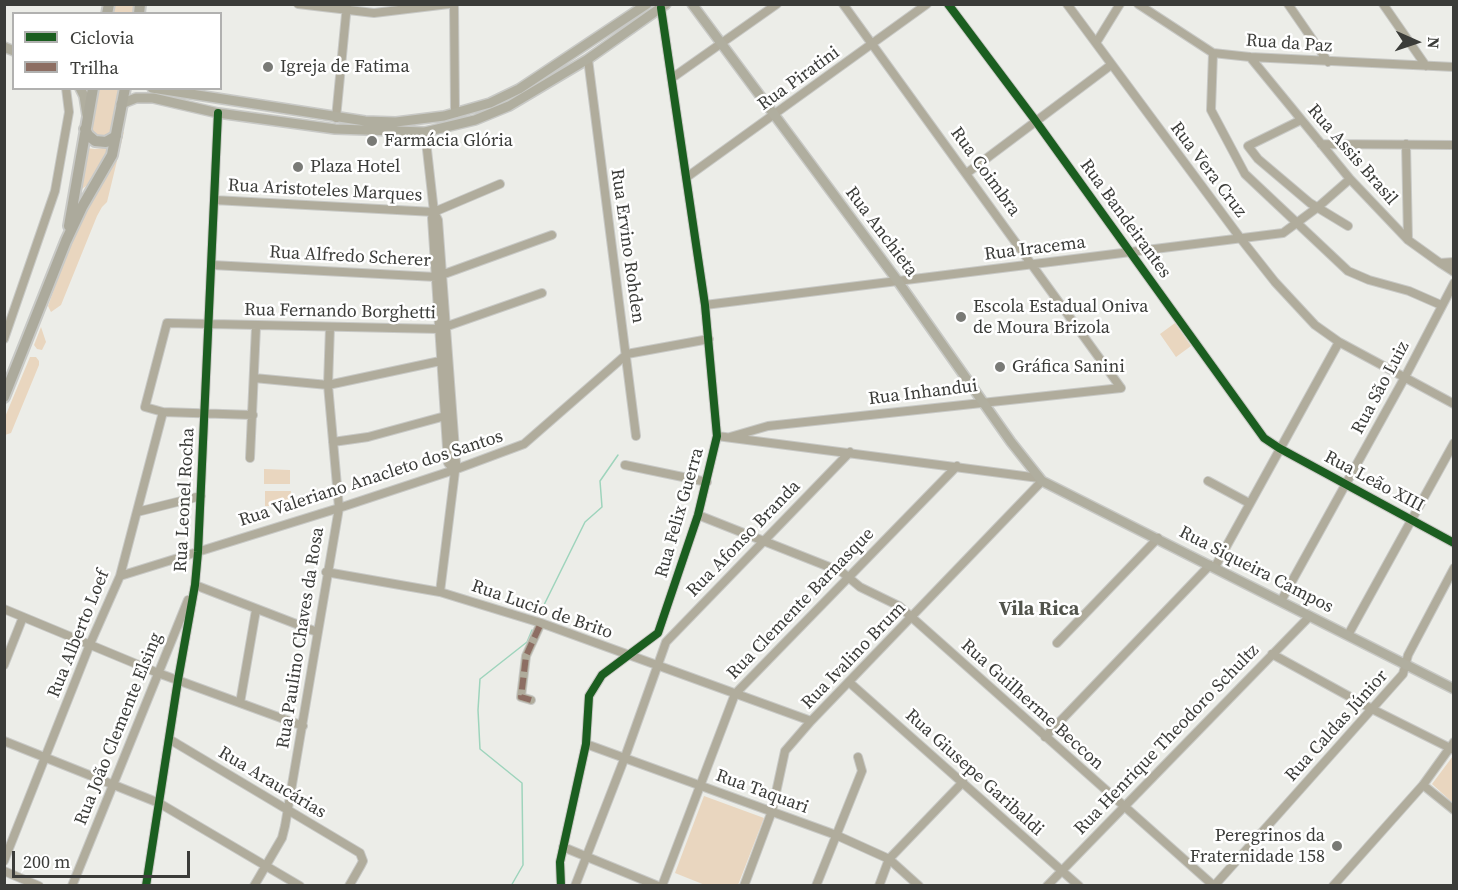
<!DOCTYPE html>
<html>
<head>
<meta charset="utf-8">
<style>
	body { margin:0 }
	#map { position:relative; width:1458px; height:890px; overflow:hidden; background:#ecede8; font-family:"Source Serif 4",serif }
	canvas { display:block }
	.frame { position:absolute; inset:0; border:6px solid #3b3c39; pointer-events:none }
	.legend { position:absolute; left:12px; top:12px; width:210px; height:78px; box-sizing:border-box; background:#fff; border:2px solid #b1b1b0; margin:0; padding:8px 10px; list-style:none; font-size:18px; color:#3b3c39 }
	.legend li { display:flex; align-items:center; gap:12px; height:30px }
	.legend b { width:30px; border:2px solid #b1b1b0 }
	.north { position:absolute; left:1386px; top:12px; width:60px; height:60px; -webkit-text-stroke:4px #fff; paint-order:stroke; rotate:93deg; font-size:16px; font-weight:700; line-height:24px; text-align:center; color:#3b3c39 }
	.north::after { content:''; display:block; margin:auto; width:21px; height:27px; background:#3b3c39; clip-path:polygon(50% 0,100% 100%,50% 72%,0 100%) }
	.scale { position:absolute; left:12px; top:851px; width:178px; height:27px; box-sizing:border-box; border:3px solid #3b3c39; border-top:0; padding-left:8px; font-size:18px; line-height:21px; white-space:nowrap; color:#3b3c39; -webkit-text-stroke:4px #fff; paint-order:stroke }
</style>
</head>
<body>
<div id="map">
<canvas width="1458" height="890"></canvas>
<div class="frame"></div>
<ul class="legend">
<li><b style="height:8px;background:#1b5e20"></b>Ciclovia</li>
<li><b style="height:8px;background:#8d6e63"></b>Trilha</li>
</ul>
<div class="north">N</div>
<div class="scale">200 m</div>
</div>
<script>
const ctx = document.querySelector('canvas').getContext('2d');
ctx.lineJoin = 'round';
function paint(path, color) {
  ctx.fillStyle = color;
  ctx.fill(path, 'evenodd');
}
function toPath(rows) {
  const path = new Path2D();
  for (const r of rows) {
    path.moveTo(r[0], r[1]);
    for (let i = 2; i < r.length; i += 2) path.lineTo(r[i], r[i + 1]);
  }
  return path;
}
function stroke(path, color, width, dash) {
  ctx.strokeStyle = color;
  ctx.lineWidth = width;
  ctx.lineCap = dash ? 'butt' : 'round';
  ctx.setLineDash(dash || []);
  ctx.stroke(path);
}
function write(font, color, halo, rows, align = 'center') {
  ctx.font = font + ' "Source Serif 4",serif';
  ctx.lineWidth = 5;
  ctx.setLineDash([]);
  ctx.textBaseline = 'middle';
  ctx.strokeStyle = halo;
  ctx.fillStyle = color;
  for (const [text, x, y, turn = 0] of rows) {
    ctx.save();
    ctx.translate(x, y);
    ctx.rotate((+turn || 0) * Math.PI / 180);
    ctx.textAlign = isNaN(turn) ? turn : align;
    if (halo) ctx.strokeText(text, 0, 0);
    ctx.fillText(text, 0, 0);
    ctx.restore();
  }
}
paint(toPath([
	[115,5,137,5,135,13,113,14],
	[98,89,120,89,112,129,106,138,94,138,90,127],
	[124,132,107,202,102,207,97,216,61,305,51,312,48,306,80,217,117,151,122,133],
	[110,147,107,156,93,181,82,189,80,187,86,148,95,149],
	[1175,323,1191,346,1176,357,1160,334],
	[41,327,46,342,42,350,37,349,34,345],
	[30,357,36,357,39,361,39,365,11,433,5,435,5,417],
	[264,469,290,470,290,484,264,484],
	[265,491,291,491,290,506,265,506],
	[1453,756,1453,803,1432,784],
	[704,796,764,818,738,885,705,885,675,873]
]), '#e9d6bf');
stroke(toPath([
	[540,613,585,522,602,507,600,481,618,455],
	[511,886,523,865,522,783,480,749,478,710,480,679,527,642,532,630]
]), '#9ed4bc', 1.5);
const minor = toPath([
	[298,4,374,13,449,4],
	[454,4,455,113],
	[843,4,1121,388],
	[948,4,1035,120,1264,438,1279,448,1454,543],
	[1067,4,1241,239,1275,282,1315,325,1339,342,1454,404],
	[1138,4,1213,53,1250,57,1454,67],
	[1288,4,1328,62],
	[1383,4,1426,66],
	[1096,43,1120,4],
	[1213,53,1211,110,1245,174,1348,271,1369,280,1409,291,1441,305],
	[1250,57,1350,179,1408,240,1440,263,1454,262],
	[588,59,636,436],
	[672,78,777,4],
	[336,118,347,4],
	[1301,120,1248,146,1258,159,1310,203,1348,226],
	[425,132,434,212,438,220,456,463,440,592],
	[1321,144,1454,145],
	[1406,144,1408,240],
	[967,173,1111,65],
	[687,177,927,4],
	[214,200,434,212,500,184],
	[434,212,432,218,448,463,454,470],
	[1440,263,1454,272],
	[212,265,436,277,552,235],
	[705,305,1283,233,1318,207,1350,179],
	[4,339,55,191,69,112,66,88],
	[254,378,328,385,445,360],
	[253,415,163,412,145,407,167,323,439,329,542,293],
	[717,436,1039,478],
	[730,437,768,426,1121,388],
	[333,442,368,437,449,415],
	[250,458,256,327],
	[625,465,707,482],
	[1208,481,1249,503],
	[137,512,201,496],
	[698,515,842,572,860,587,899,606,1214,886],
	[1215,567,1339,342],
	[326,572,440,592,541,623,811,721],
	[120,576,339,508,454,470,524,444,627,354,709,339],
	[195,585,317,632],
	[1281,601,1405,377,1454,283],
	[4,609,158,673,303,726],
	[1348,635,1454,443],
	[1057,643,1158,538],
	[1272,654,1372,709,1454,750],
	[4,665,23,617],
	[850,683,1079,886],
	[531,700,521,697,526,656,541,623],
	[240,703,256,610],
	[1045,737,1210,565],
	[169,739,360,853,363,861,361,865,349,886],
	[4,741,159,803,300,886],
	[586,744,836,835,889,859,919,886],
	[1423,785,1454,810],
	[563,847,658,886],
	[4,861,90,644,120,576,163,412],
	[4,871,39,886],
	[72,886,188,600],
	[146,886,178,680,195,585,198,552,218,113],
	[254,886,282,838,285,826,339,508,328,385,330,327],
	[561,886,560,862,586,744,589,696,602,675,658,633,698,515,717,436,705,305,661,8],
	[575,886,625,757,666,642,850,452],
	[662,886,735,694,957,466],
	[744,886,772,811,785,751,811,721,1042,481],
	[816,886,862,771,858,757],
	[879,886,889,859,963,782],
	[1047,886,1310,616],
	[1214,886,1403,674,1408,655,1454,568],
	[1333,886,1423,785,1454,742]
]);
const major = toPath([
	[692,4,897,280,1011,442,1042,481,1454,689],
	[4,47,14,51],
	[80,88,84,96,87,115],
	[152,88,365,121,396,122,444,116,490,103,519,89,647,4],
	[121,104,136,98,153,98,218,113,335,129,425,132,475,120,509,106,588,59,666,4]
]);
const highway = toPath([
	[107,14,109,4],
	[139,14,140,4],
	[85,129,88,135,95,141,106,142,116,136],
	[69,226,93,88],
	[4,397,66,241,82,207,112,155,125,88]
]);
stroke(minor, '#c8c9c6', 10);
stroke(major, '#c8c9c6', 12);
stroke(highway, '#c8c9c6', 14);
stroke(minor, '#b0ac9c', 8);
stroke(major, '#b0ae9f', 9);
stroke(highway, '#acaa9c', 10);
stroke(toPath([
	[531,700,521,697,526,656,541,623]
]), '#8d6e63', 6, [12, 6]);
stroke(toPath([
	[948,4,1035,120,1264,438,1279,448,1454,543],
	[146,886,178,680,195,585,198,552,218,113],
	[561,886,560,862,586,744,589,696,602,675,658,633,698,515,717,436,705,305,661,8]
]), '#1b5e20', 8);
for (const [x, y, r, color] of [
	[268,67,6,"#797a76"],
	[372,141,6,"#797a76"],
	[298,167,6,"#797a76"],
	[961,317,6,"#797a76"],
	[1000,367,6,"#797a76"],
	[1337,846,6,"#797a76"]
]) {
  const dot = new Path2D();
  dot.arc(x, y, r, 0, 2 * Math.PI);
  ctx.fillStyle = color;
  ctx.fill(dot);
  stroke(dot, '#fff', 2);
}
write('18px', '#3b3c39', '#fff', [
	["Rua da Paz",1289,44,4],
	["Rua Piratini",799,79,-36],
	["Rua Assis Brasil",1352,155,49],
	["Rua Vera Cruz",1208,170,53],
	["Rua Coimbra",985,172,54],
	["Rua Aristoteles Marques",325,191,3],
	["Rua Bandeirantes",1125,219,54],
	["Rua Anchieta",881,232,53],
	["Rua Ervino Rohden",627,246,82],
	["Rua Iracema",1035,249,-7],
	["Rua Alfredo Scherer",350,257,3],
	["Rua Fernando Borghetti",340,312,1],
	["Rua São Luiz",1381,388,-62],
	["Rua Inhandui",923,393,-7],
	["Rua Valeriano Anacleto dos Santos",371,479,-18],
	["Rua Leão XIII",1374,482,28],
	["Rua Leonel Rocha",185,500,-87],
	["Rua Felix Guerra",680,513,-74],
	["Rua Afonso Branda",744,539,-46],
	["Rua Siqueira Campos",1256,570,27],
	["Rua Clemente Barnasque",801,604,-46],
	["Rua Lucio de Brito",542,610,19],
	["Rua Alberto Loef",79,634,-68],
	["Rua Paulino Chaves da Rosa",301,638,-81],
	["Rua Ivalino Brum",854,656,-46],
	["Rua Guilherme Beccon",1032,705,42],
	["Rua Caldas Júnior",1337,726,-48],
	["Rua João Clemente Elsing",119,729,-68],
	["Rua Henrique Theodoro Schultz",1167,740,-46],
	["Rua Giusepe Garibaldi",974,773,42],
	["Rua Araucárias",272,783,31],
	["Rua Taquari",762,792,20]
]);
write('18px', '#3b3c39', '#fff', [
	["Igreja de Fatima",280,67],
	["Farmácia Glória",384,141],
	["Plaza Hotel",310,167],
	["Escola Estadual Oniva",973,307],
	["de Moura Brizola",973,328],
	["Gráfica Sanini",1012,367],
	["Peregrinos da",1325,836,"right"],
	["Fraternidade 158",1325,857,"right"]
], 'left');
write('bold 20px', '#52544c', '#fff', [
	["Vila Rica",1039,610]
]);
</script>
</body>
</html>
